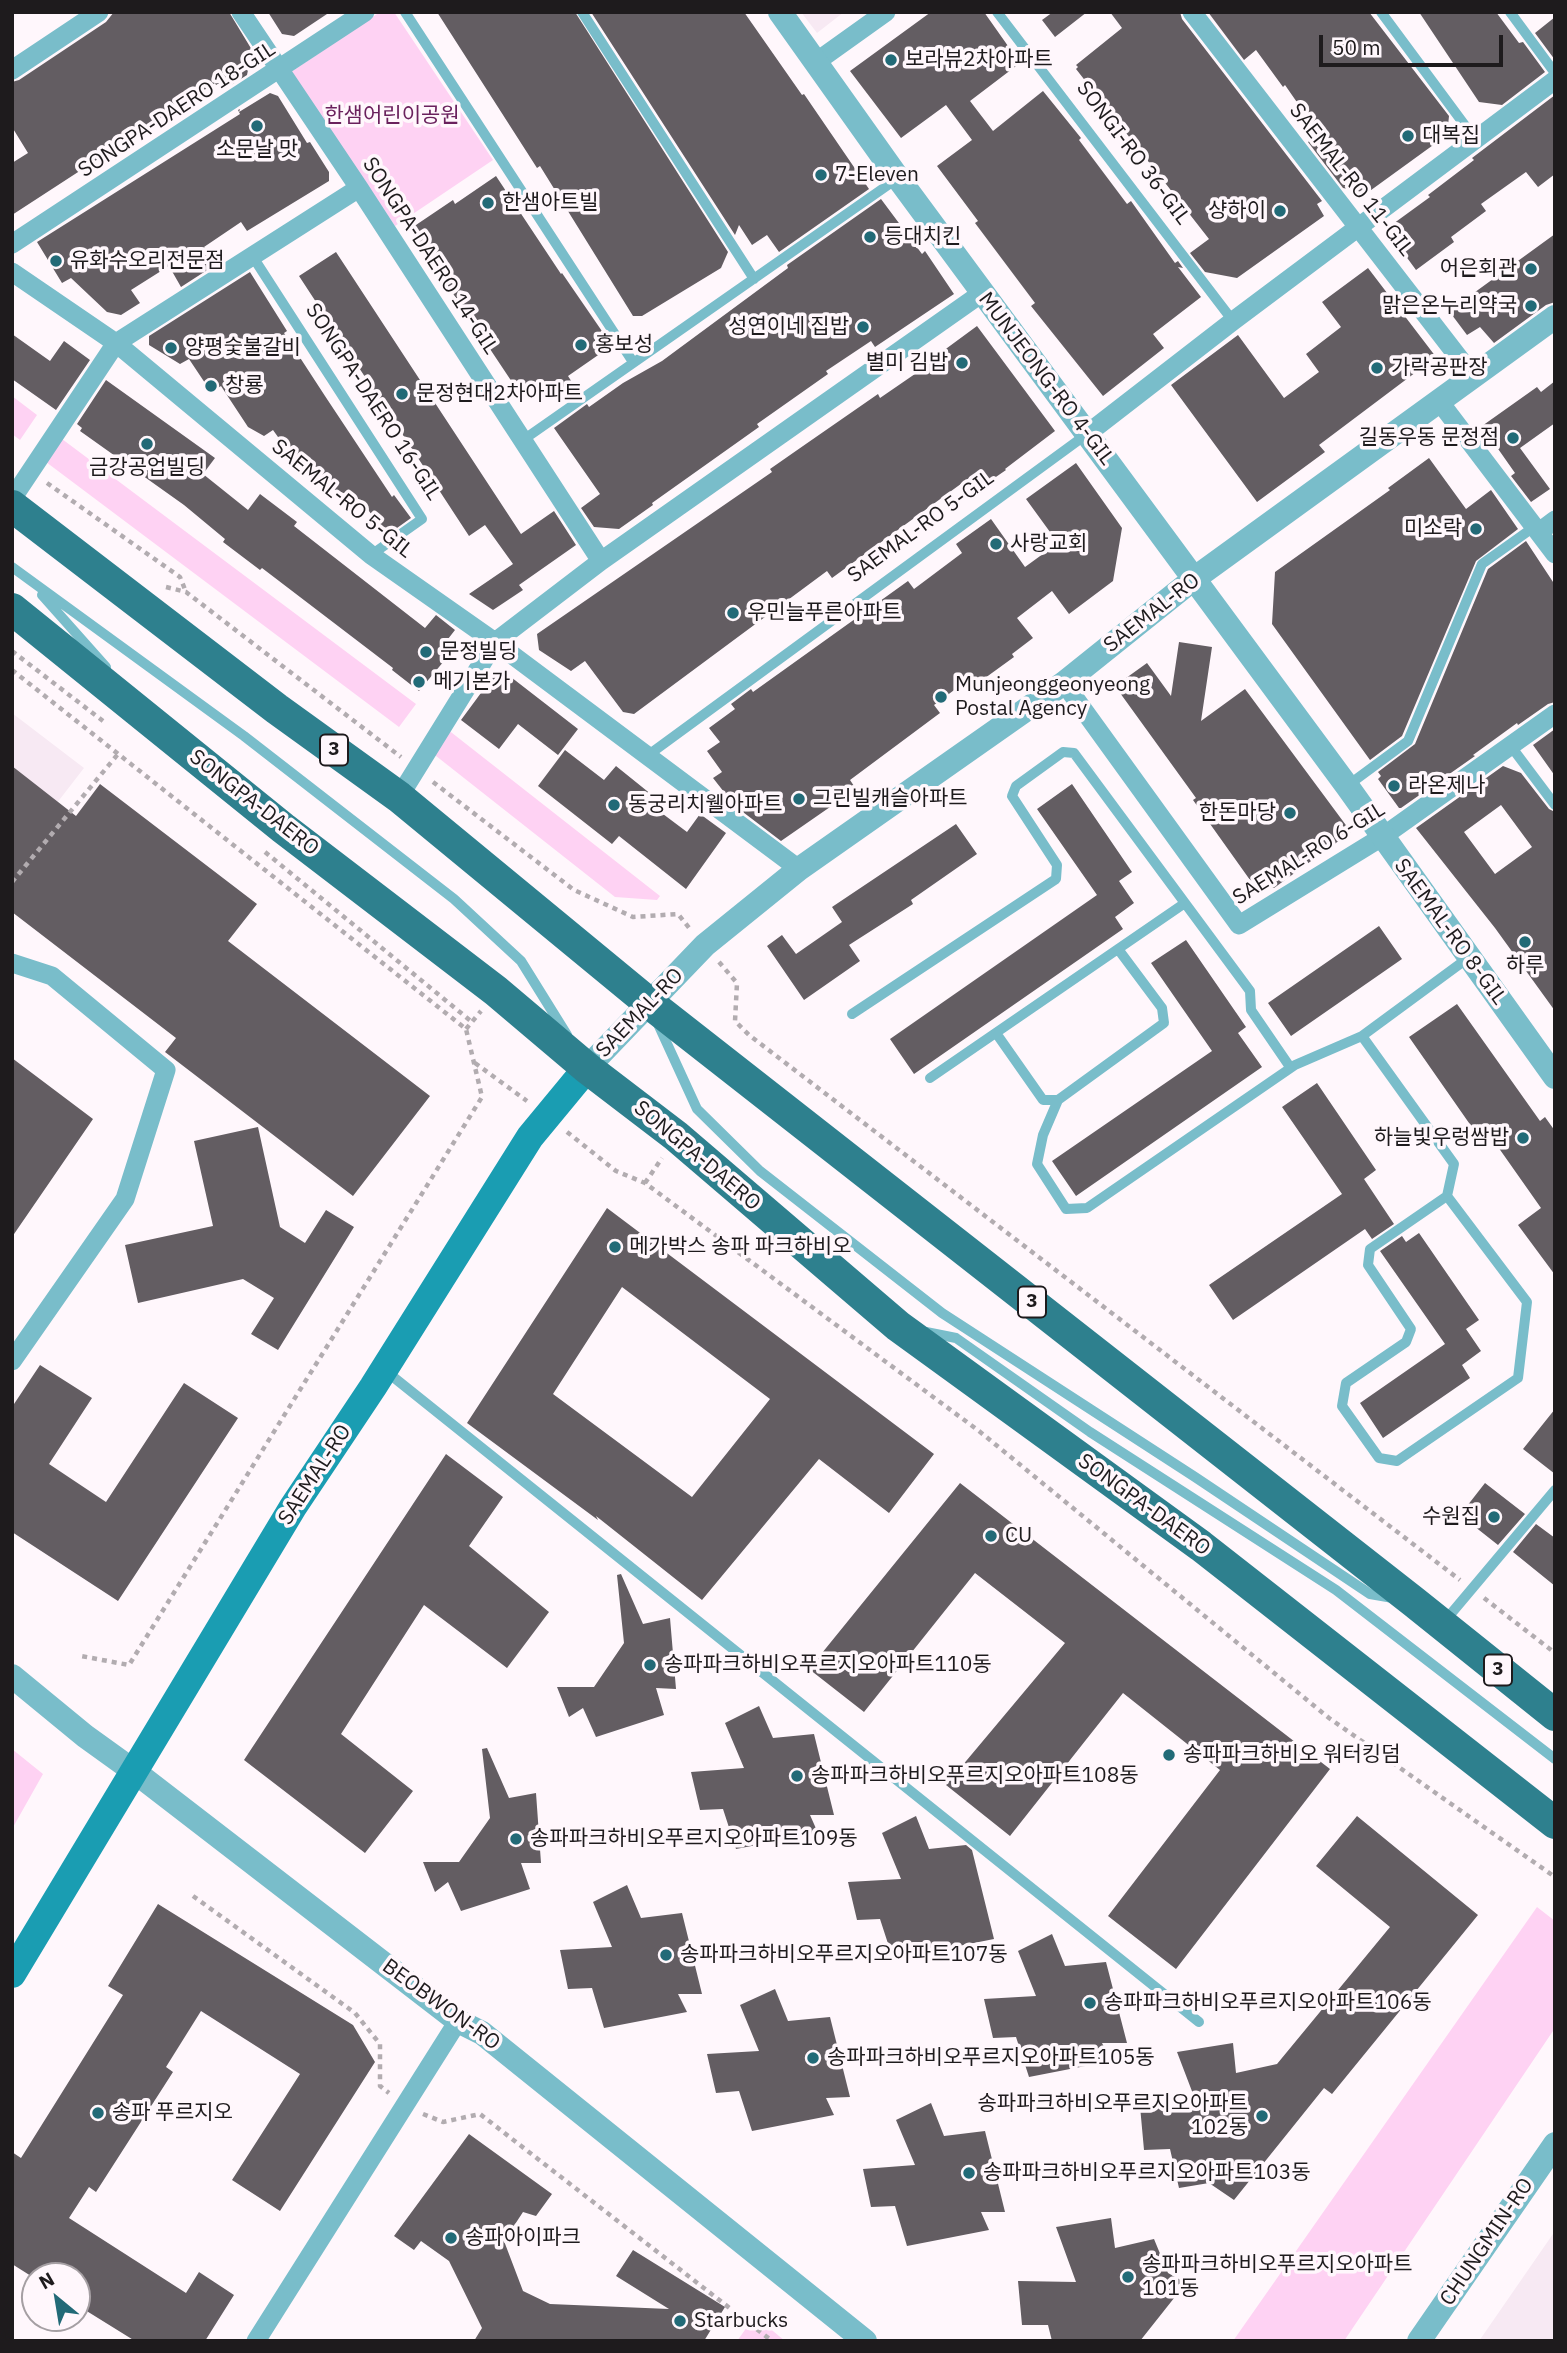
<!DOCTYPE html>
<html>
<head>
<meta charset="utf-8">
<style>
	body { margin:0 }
	#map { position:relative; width:1567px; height:2353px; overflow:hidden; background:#fff7fc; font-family:"IBM Plex Sans",sans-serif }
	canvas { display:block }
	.frame { position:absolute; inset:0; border:14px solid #1e1b1d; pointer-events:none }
	.north { position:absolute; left:21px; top:2262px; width:70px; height:70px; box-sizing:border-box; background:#fff7fc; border:2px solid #a59fa3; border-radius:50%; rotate:330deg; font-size:19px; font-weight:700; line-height:28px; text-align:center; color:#1e1b1d }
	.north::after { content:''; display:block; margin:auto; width:24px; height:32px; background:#226a77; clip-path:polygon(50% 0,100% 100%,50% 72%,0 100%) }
	.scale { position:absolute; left:1319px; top:35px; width:184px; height:32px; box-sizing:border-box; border:4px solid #1e1b1d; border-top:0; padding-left:9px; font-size:21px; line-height:24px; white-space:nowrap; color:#1e1b1d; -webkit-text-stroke:5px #fff7fc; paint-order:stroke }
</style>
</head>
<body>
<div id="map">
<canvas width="1567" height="2353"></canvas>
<div class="frame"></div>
<div class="north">N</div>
<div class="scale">50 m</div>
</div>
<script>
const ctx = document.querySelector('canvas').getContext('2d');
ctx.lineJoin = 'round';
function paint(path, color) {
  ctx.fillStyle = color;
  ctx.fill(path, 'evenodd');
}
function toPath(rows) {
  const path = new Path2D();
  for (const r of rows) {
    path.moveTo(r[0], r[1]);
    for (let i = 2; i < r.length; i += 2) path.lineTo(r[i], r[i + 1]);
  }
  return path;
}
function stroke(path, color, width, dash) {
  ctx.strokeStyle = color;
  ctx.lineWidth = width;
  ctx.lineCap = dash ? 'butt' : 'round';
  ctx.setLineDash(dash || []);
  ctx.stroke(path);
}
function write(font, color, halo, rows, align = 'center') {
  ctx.font = font + ' "IBM Plex Sans","Noto Sans KR",sans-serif';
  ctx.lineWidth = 7;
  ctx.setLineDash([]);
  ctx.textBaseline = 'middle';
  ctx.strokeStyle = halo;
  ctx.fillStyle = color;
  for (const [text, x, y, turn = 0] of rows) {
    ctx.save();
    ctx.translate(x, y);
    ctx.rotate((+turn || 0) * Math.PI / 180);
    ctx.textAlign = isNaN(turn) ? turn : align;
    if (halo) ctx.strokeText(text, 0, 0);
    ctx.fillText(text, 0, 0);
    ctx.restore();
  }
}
paint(toPath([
	[801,12,844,12,817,33],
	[12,713,84,768,12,861],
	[1555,2231,1555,2341,1479,2341]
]), '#f7e9f3');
paint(toPath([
	[380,12,394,12,493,160,395,226,291,72],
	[12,396,37,415,20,440,12,434],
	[62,439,416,704,399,727,46,462],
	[447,729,660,896,657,900,615,897,431,752],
	[12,1749,43,1774,12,1829],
	[1537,1907,1555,1921,1555,2028,1344,2341,1233,2341],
	[755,2316,785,2341,737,2341]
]), '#fed2f3');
paint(toPath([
	[114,12,229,12,252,50,247,75,225,89,221,82,216,85,215,83,12,215,12,163,28,153,12,127,12,82,19,80,106,22],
	[268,12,330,12,294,36,282,34],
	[437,12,575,12,728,252,721,268,642,316,633,316,540,166,537,168],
	[591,12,744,12,802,95,804,94,869,189,779,252,767,235,752,245,739,225,735,235],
	[931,12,984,12,1020,63,970,101,993,131,1043,91,1081,138,1079,140,1127,204,1131,201,1175,263,1178,261,1183,268,1178,267,1201,297,1153,334,1164,348,1103,396,1031,306,1035,303,975,223,978,221,937,166,972,140,946,105,901,138,850,71],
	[1053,12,1087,12,1055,37,1042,20],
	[1110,12,1180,12,1182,19,1322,201,1317,204,1324,216,1237,278,1205,272,1190,253,1209,239,1076,69,1078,67,1076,65,1122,28],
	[1208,12,1369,12,1449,116,1447,135,1367,193,1343,188,1308,142,1319,134,1285,85,1283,87,1256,50,1244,60],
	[1419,12,1496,12,1519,43,1523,42,1545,72,1502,105,1479,102],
	[1555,17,1555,60,1535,33],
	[270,93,278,96,307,143,310,142,329,172,329,181,247,231,241,222,204,247,215,265,181,287,169,266,131,290,140,303,121,315,107,312,71,278,62,283,37,242,240,114,238,110,240,109,239,112],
	[1555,95,1555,174,1538,187,1526,172,1481,204,1486,211,1451,237,1454,242,1416,270,1386,229,1430,197,1428,195,1474,160,1472,158],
	[496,176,561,274,562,273,606,337,604,351,568,376,577,390,522,397,410,229,453,200,455,204],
	[881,199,922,254,925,251,954,294,875,347,871,341,826,371,828,374,757,424,759,427,652,503,653,505,619,529,594,527,581,508,600,494,554,428,587,404,589,407,623,383,662,361,788,268,787,265],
	[1555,234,1555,302,1546,305,1494,343,1480,327,1467,335,1449,311],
	[336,252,521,534,554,511,576,545,519,585,523,590,493,610,469,594,513,564,485,525,469,536,299,276],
	[1368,268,1436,357,1319,445,1325,452,1257,502,1171,385,1238,335,1284,398,1319,372,1306,354,1341,327,1322,302],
	[250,272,287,331,284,333,325,396,392,497,394,495,411,518,390,533,385,527,382,529,361,500,331,488,325,479,298,465,273,430,264,436,248,427,221,386,211,392,189,359,180,364,149,345,149,336],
	[977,326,1055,431,1005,469,1006,470,977,490,969,478,832,578,827,571,634,714,623,712,585,661,571,671,539,650,537,634,772,472,770,469,803,446,878,394,880,398,944,354,943,351],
	[12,334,50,361,64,341,90,360,56,410,12,379],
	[106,380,215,458,203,474,248,510,260,494,297,522,294,526,425,628,436,615,455,630,441,648,449,655,419,691,392,670,393,668,262,568,260,570,223,542,225,539,184,505,80,431,82,428,77,424],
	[1555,381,1555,423,1520,448,1550,489,1531,502,1511,476,1515,473,1482,426,1537,387,1541,392],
	[1429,458,1466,509,1491,490,1518,529,1476,561,1402,736,1370,760,1272,624,1275,572,1390,490,1388,488],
	[1076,463,1122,528,1113,581,1069,614,1052,591,1017,618,1033,638,1012,654,1014,657,974,686,969,679,934,705,940,713,850,780,856,789,781,841,735,806,713,778,722,772,707,751,720,742,709,728,735,709,731,704,751,689,753,692,908,581,914,589,962,553,956,544,991,519,1025,567,1058,543,1026,499],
	[1526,541,1555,585,1555,702,1548,704,1518,725,1517,723,1473,755,1475,756,1401,808,1399,808,1378,779,1381,776,1378,772,1415,744,1488,569],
	[1179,642,1212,647,1201,721,1245,689,1351,832,1274,888,1255,887,1193,800,1196,798,1115,686,1147,663,1171,696],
	[507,674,578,729,558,755,518,724,499,749,461,720,492,678],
	[1555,729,1555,776,1533,745],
	[565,750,604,780,616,766,652,795,647,802,687,832,700,814,726,833,686,889,619,836,612,844,538,786],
	[12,766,76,816,100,784,257,904,228,941,430,1096,353,1196,165,1052,176,1038,12,912],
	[1503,766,1521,773,1549,809,1555,812,1555,1011,1495,928,1416,828],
	[1501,805,1532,847,1495,874,1464,832],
	[1072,784,1132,872,1119,881,1134,903,1115,917,1123,929,914,1074,890,1039,1097,895,1037,809],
	[956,824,977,854,911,900,913,904,849,945,860,961,804,1000,767,946,782,935,796,954,842,922,832,907],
	[1379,926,1402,959,1291,1036,1268,1003],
	[1186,940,1246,1027,1238,1033,1262,1067,1076,1196,1052,1161,1212,1051,1151,963],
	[1457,1004,1540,1121,1545,1117,1555,1131,1555,1275,1518,1225,1541,1208,1484,1127,1476,1133,1409,1037],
	[12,1058,93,1119,12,1237],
	[1317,1083,1376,1170,1364,1179,1394,1224,1372,1239,1365,1229,1233,1320,1209,1285,1342,1194,1282,1107],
	[258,1127,280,1227,305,1243,326,1210,354,1227,278,1350,251,1334,274,1298,243,1279,138,1303,125,1245,213,1226,194,1141],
	[607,1208,934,1454,889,1513,819,1459,702,1600,596,1516,598,1520,467,1423],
	[622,1287,770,1399,692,1497,553,1394],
	[1419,1233,1479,1320,1466,1329,1481,1351,1462,1365,1470,1378,1383,1438,1360,1403,1445,1344,1380,1251,1402,1236,1406,1242],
	[40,1365,92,1398,49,1464,106,1502,184,1383,238,1418,118,1601,12,1532,12,1407],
	[1555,1409,1555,1474,1523,1449],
	[446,1454,503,1497,469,1546,549,1612,507,1668,424,1605,341,1734,413,1791,365,1853,244,1760],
	[960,1483,1330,1769,1176,1969,1108,1916,1220,1770,1123,1693,1010,1836,946,1785,1065,1643,975,1573,864,1712,809,1669],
	[1485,1483,1525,1514,1498,1545,1460,1515],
	[1536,1524,1555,1538,1555,1586,1513,1552],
	[621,1574,643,1624,670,1618,676,1689,656,1688,664,1715,596,1737,583,1708,569,1717,557,1687,594,1687,624,1643,617,1575],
	[759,1706,773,1738,814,1734,834,1815,810,1815,818,1833,736,1849,723,1809,700,1810,691,1772,744,1768,725,1723],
	[487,1748,509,1798,536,1793,541,1863,521,1863,530,1889,461,1911,448,1882,435,1892,423,1862,459,1862,490,1818,482,1749],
	[916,1816,929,1849,966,1845,972,1850,994,1939,893,1959,880,1919,857,1920,848,1882,901,1879,882,1833],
	[1357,1816,1478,1915,1332,2094,1324,2088,1234,2200,1209,2183,1179,2188,1170,2149,1144,2150,1140,2106,1198,2107,1177,2052,1233,2043,1236,2073,1277,2064,1390,1927,1316,1866],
	[627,1885,641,1918,682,1913,702,1994,678,1994,687,2012,604,2028,592,1988,568,1989,560,1950,612,1947,593,1902],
	[158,1904,353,2025,375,2062,280,2211,232,2180,300,2074,201,2011,166,2067,173,2072,96,2192,89,2187,69,2218,186,2293,199,2272,234,2295,205,2341,135,2341,77,2305,77,2276,31,2276,12,2264,12,2152,21,2158,123,1995,108,1986],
	[1052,1934,1065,1966,1106,1962,1127,2043,1102,2043,1111,2061,1029,2077,1016,2037,993,2038,984,1999,1036,1996,1018,1951],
	[775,1989,788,2021,830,2017,850,2097,826,2098,834,2115,752,2131,739,2091,716,2093,707,2054,759,2051,740,2005],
	[931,2103,944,2136,985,2131,1005,2212,981,2212,989,2230,907,2246,895,2206,871,2207,863,2169,915,2165,896,2120],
	[469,2134,552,2194,536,2216,523,2212,504,2241,523,2291,550,2304,669,2309,616,2276,633,2250,725,2307,704,2341,474,2341,482,2328,449,2261,421,2241,414,2250,394,2236],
	[1111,2218,1115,2248,1154,2239,1168,2273,1186,2283,1140,2341,1052,2341,1048,2325,1022,2325,1018,2281,1076,2282,1056,2227]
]), '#635d62');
stroke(toPath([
	[47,483,180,577,186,592],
	[166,587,186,592,401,757],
	[12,651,103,721],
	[12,670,466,1029,482,1097,129,1665,81,1656],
	[433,782,574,890,633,917,678,914,690,929],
	[265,852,472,1022],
	[12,882,118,754],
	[719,962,737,983,735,1021,749,1035,1460,1580],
	[466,1029,481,1011],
	[475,1063,527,1101],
	[567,1132,616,1171,645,1183,979,1431,1329,1718,1555,1877],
	[645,1183,662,1158],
	[1484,1598,1555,1653],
	[193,1896,355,2013,380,2044,380,2086,389,2093],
	[423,2114,443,2122,480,2114,772,2341]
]), '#b2acb0', 4.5, [5, 5]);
stroke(toPath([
	[405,12,633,362],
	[582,12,754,279],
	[997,12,1233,321],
	[1381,12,1475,139],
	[1510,12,1555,73],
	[253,257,422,519,371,555],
	[523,440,898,178],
	[12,567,244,736,454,899,521,961,567,1035],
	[42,595,106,667],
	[1510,745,1555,805],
	[647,756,1087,434],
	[1347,786,1408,741,1482,564,1534,527],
	[852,1014,1056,879,1057,865,1012,796,1016,786,1063,752,1074,753,1250,991,1251,1010,1290,1067],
	[658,1024,697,1109,760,1171,942,1313,1195,1477,1370,1594,1393,1598],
	[996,1033,1043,1100,1058,1100,1164,1023,1162,1008,1118,949],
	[1362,1036,1454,1164,1447,1196,1527,1302,1518,1378,1397,1461,1379,1458,1342,1406,1346,1383,1406,1342,1411,1329,1368,1265,1370,1249,1447,1196],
	[930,1078,1185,903],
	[1058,1100,1043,1135,1037,1164,1066,1209,1087,1208,1295,1065,1362,1036,1468,958],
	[926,1332,956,1338,1090,1432,1336,1590,1555,1759],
	[387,1372,1199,2022],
	[1444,1622,1555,1490]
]), '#79bdca', 10);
stroke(toPath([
	[241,12,359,188,601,561],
	[1192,12,1473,376],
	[816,62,886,12],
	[12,70,99,12],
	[12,244,365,12],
	[12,272,116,343,371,555,495,642,799,869],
	[1439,401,1555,554],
	[1087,434,1233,321,1555,80],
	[12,499,116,343,359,188],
	[1539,532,1555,520],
	[1064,683,1239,925,1382,837,1555,714],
	[399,797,495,642,601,561,982,293],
	[12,963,52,976,166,1070,125,1199,12,1361],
	[256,2341,458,2021]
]), '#79bdca', 19);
stroke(toPath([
	[780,12,898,178,1347,786,1555,1077],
	[587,1068,705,945,799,869,1064,683,1195,578,1555,317],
	[12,1676,85,1736,135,1772,458,2021,482,2033,865,2341],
	[1419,2341,1555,2144]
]), '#79bdca', 24);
stroke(toPath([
	[12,1974,293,1507,373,1387,530,1137,587,1068]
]), '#1a9db2', 28);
stroke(toPath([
	[12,506,277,709,399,797,649,1003,1414,1602,1555,1715],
	[12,609,283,828,496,991,587,1068,676,1136,898,1326,1201,1546,1555,1823]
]), '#2e808e', 32);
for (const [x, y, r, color] of [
	[891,60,7,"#226a77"],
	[257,126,7,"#226a77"],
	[1408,136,7,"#226a77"],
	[821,175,7,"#226a77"],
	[488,203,7,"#226a77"],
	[1280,211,7,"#226a77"],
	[870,237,7,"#226a77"],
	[56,261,7,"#226a77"],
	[1531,269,7,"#226a77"],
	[1531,306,7,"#226a77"],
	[863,327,7,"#226a77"],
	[581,345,7,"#226a77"],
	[171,348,7,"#226a77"],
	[962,363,7,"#226a77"],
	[1377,368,7,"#226a77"],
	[211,386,7,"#226a77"],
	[402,394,7,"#226a77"],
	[1513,438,7,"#226a77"],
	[147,444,7,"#226a77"],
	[1476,529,7,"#226a77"],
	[996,544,7,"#226a77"],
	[733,613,7,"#226a77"],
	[426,652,7,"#226a77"],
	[419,682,7,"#226a77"],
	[941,697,7,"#226a77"],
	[1394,786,7,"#226a77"],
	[799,799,7,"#226a77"],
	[614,805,7,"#226a77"],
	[1290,813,7,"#226a77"],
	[1525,942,7,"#226a77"],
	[1523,1138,7,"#226a77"],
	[615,1247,7,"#226a77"],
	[1494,1517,7,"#226a77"],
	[991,1536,7,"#226a77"],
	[650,1665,7,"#226a77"],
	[1169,1755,7,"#226a77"],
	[797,1776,7,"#226a77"],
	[516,1839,7,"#226a77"],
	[666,1955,7,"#226a77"],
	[1090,2003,7,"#226a77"],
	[813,2058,7,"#226a77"],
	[98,2113,7,"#226a77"],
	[1262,2116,7,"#226a77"],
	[969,2173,7,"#226a77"],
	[451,2238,7,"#226a77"],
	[1128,2277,7,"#226a77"],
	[680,2321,7,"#226a77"]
]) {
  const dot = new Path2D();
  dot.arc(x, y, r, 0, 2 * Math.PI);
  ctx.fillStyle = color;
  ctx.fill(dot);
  stroke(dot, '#fff7fc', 2.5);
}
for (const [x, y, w] of [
	[334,750,28],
	[1032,1302,28],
	[1498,1670,28]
]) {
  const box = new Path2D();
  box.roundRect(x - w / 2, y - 15.5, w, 31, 5);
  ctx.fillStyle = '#fff7fc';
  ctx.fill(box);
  stroke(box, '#1e1b1d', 2);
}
write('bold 19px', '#1e1b1d', null, [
	["3",334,750],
	["3",1032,1302],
	["3",1498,1670]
]);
write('21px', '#1e1b1d', '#fff7fc', [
	["보라뷰2차아파트",905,60],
	["대복집",1422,136],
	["소문날 맛",257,150,"center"],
	["7-Eleven",835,175],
	["한샘아트빌",502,203],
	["샹하이",1266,211,"right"],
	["등대치킨",884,237],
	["유화수오리전문점",70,261],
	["어은회관",1517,269,"right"],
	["맑은온누리약국",1517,306,"right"],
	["성연이네 집밥",849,327,"right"],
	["홍보성",595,345],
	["양평숯불갈비",185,348],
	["별미 김밥",948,363,"right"],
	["가락공판장",1391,368],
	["창룡",225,386],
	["문정현대2차아파트",416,394],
	["길동우동 문정점",1499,438,"right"],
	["금강공업빌딩",147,468,"center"],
	["미소락",1462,529,"right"],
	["사랑교회",1010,544],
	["우민늘푸른아파트",747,613],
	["문정빌딩",440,652],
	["메기본가",433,682],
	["Munjeonggeonyeong",955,685],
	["Postal Agency",955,709],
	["라온제나",1408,786],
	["그린빌캐슬아파트",813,799],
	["동궁리치웰아파트",628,805],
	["한돈마당",1276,813,"right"],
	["하루",1525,966,"center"],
	["하늘빛우렁쌈밥",1509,1138,"right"],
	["메가박스 송파 파크하비오",629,1247],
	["수원집",1480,1517,"right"],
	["CU",1005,1536],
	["송파파크하비오푸르지오아파트110동",664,1665],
	["송파파크하비오 워터킹덤",1183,1755],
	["송파파크하비오푸르지오아파트108동",811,1776],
	["송파파크하비오푸르지오아파트109동",530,1839],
	["송파파크하비오푸르지오아파트107동",680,1955],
	["송파파크하비오푸르지오아파트106동",1104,2003],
	["송파파크하비오푸르지오아파트105동",827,2058],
	["송파파크하비오푸르지오아파트",1248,2104,"right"],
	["102동",1248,2128,"right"],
	["송파 푸르지오",112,2113],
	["송파파크하비오푸르지오아파트103동",983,2173],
	["송파아이파크",465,2238],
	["송파파크하비오푸르지오아파트",1142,2265],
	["101동",1142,2289],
	["Starbucks",694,2321]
], 'left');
write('21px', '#1e1b1d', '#fff7fc', [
	["SONGPA-DAERO 18-GIL",177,110,-33],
	["SONGI-RO 36-GIL",1133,153,53],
	["SAEMAL-RO 11-GIL",1351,180,52],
	["SONGPA-DAERO 14-GIL",430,256,57],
	["MUNJEONG-RO 4-GIL",1046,379,53],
	["SONGPA-DAERO 16-GIL",373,402,57],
	["SAEMAL-RO 5-GIL",342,499,39],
	["SAEMAL-RO 5-GIL",921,527,-36],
	["SAEMAL-RO",1152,613,-38],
	["SONGPA-DAERO",254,803,38],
	["SAEMAL-RO 6-GIL",1309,854,-32],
	["SAEMAL-RO 8-GIL",1450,932,54],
	["SAEMAL-RO",640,1013,-46],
	["SONGPA-DAERO",697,1156,40],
	["SAEMAL-RO",315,1475,-57],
	["SONGPA-DAERO",1144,1505,36],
	["BEOBWON-RO",441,2005,36],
	["CHUNGMIN-RO",1487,2242,-56]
]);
write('21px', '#6a215d', '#fff7fc', [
	["한샘어린이공원",392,116]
]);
</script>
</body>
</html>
